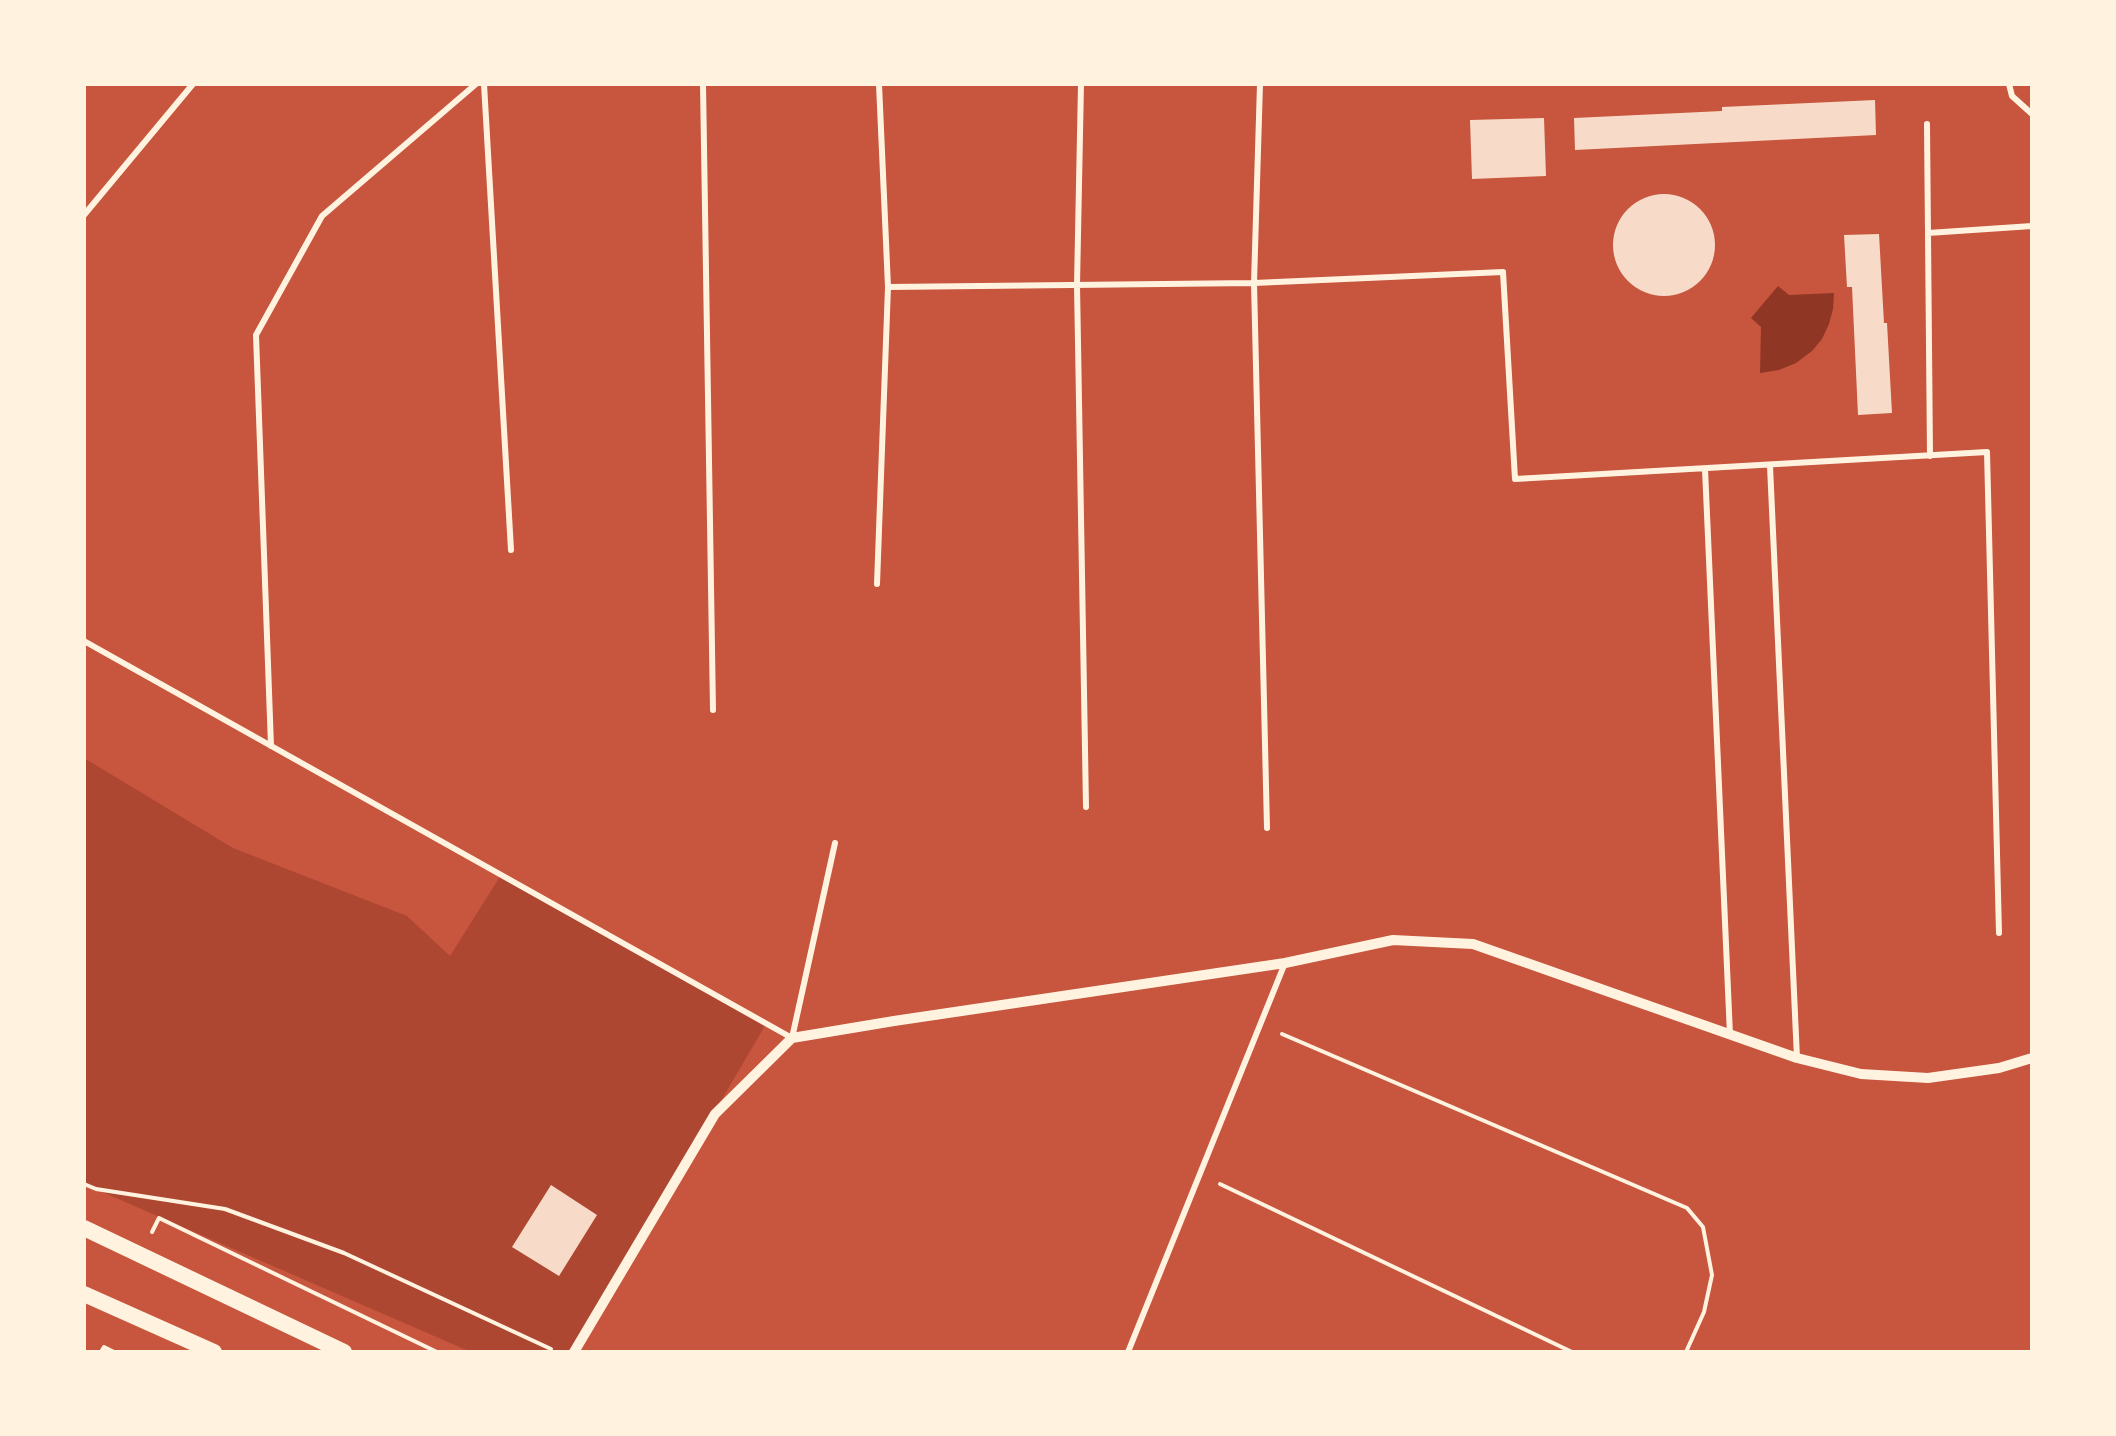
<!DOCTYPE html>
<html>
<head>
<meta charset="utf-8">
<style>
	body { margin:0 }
	#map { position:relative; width:2116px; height:1436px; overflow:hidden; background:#c8553d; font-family:Georgia,serif }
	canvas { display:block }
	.frame { position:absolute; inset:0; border:86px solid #fff3e0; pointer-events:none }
</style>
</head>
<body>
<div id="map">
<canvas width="2116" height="1436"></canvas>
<div class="frame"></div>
</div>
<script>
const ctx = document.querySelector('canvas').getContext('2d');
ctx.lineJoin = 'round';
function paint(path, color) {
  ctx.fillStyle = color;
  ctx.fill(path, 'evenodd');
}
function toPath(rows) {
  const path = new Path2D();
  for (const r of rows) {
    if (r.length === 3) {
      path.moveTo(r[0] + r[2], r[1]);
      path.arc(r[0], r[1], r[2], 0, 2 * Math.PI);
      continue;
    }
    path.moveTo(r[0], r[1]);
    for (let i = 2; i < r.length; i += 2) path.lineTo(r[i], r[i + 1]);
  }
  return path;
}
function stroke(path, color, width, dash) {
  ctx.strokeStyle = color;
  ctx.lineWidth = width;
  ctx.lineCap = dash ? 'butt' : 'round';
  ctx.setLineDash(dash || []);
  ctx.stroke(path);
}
paint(toPath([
	[84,758,233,848,407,916,450,956,501,875,766,1024,574,1352,471,1352,84,1184]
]), '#ae4732');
paint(toPath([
	[1778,286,1789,295,1834,293,1833,309,1829,324,1822,339,1812,351,1796,363,1779,370,1760,373,1761,327,1751,318]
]), '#8f3625');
paint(toPath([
	[1875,100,1876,135,1575,150,1574,118,1722,111,1722,107],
	[1544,118,1546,176,1472,179,1470,120],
	[1664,245,51],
	[1879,234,1884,323,1887,323,1892,413,1858,415,1852,287,1847,287,1844,235],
	[551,1185,597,1215,559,1276,512,1247]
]), '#f7dbc8');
stroke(toPath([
	[1282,1034,1687,1208,1703,1227,1712,1275,1704,1312,1686,1352],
	[84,1184,96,1189,225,1209,344,1253,551,1349],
	[1220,1184,1572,1352],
	[152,1232,159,1218,437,1352],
	[101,1352,104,1347,114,1352]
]), '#fff3e0', 4);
stroke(toPath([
	[484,84,511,550],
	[703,84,713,710],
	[879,84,888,287],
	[1081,84,1077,285,1086,807],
	[1260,84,1254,283,1267,828],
	[2009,84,2012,96,2032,114],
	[1927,124,1930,456],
	[84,215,193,84],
	[1928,233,2032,226],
	[1770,466,1797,1058],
	[1705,469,1730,1035],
	[877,584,888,287,1254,283,1503,272,1515,479,1987,452,1999,933],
	[84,641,792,1038,835,843],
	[271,746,256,335,322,216,476,84],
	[1128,1352,1285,963]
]), '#fff3e0', 6);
stroke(toPath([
	[574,1352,715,1114,792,1038,894,1021,1285,963,1393,940,1473,944,1797,1058,1861,1074,1928,1078,1999,1068,2032,1058]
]), '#fff3e0', 10);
stroke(toPath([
	[84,1228,344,1352],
	[84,1294,214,1352]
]), '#fff3e0', 16);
</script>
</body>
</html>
